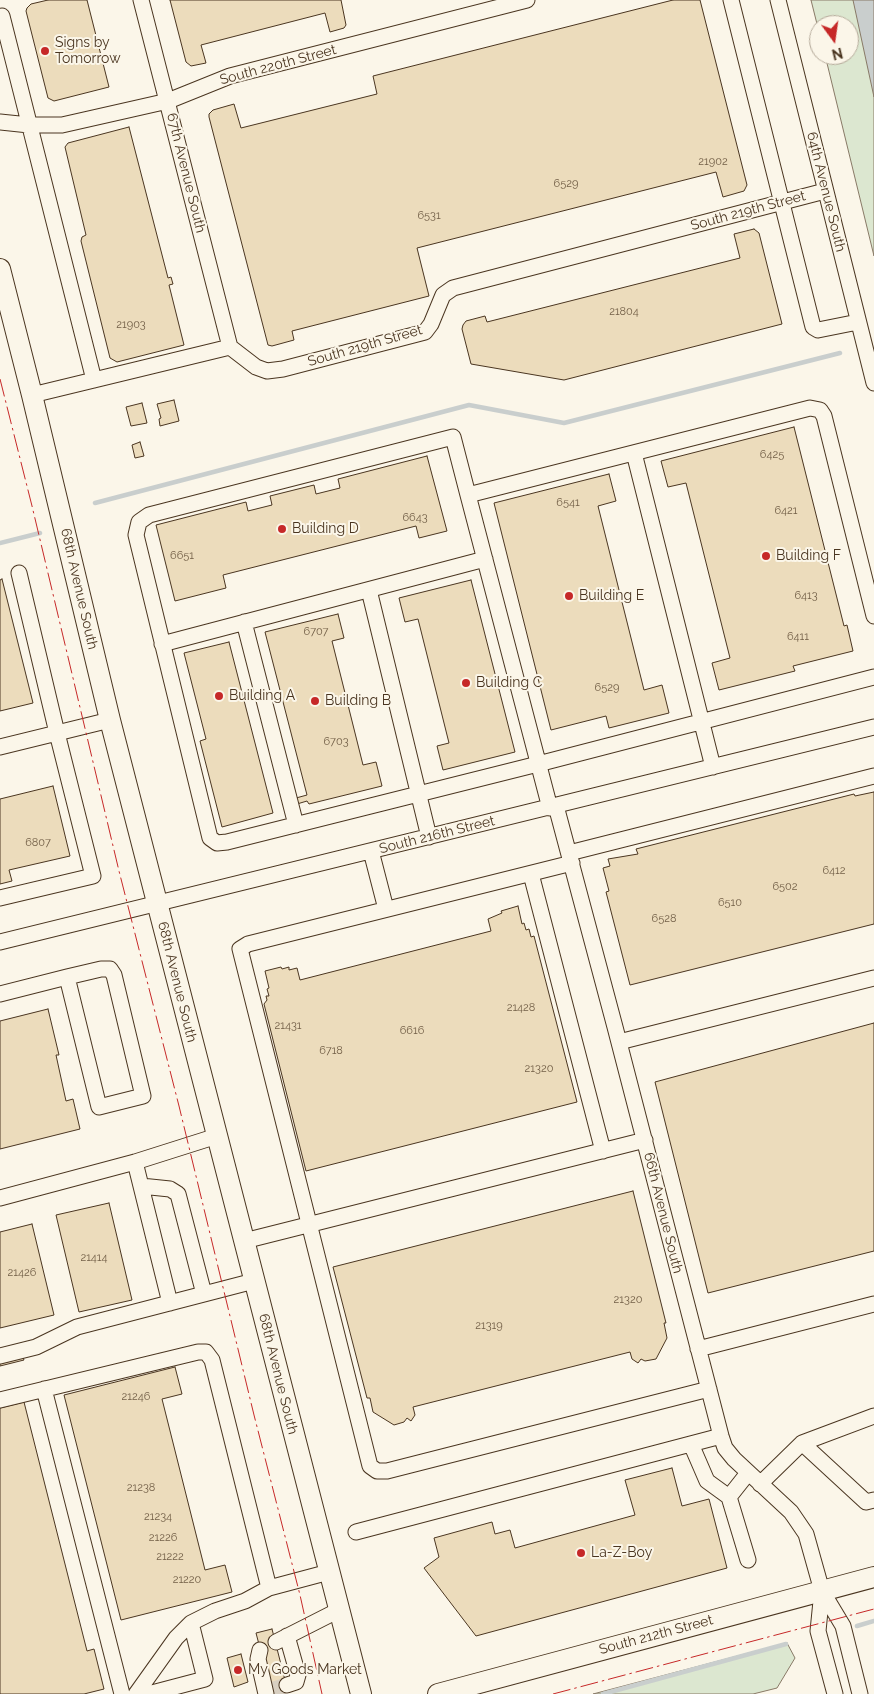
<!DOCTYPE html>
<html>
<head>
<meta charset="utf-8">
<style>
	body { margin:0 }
	#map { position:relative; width:874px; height:1694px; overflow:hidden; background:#fbf6e9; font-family:Raleway,sans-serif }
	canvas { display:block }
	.north { position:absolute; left:809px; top:15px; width:50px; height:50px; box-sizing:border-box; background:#fbf6e9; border:1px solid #b4a999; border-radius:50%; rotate:166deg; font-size:14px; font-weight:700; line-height:20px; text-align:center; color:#4a3520 }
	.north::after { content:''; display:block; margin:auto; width:18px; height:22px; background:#c62828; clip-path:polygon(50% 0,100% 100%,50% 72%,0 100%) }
</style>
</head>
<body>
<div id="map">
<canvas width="874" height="1694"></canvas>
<div class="north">N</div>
</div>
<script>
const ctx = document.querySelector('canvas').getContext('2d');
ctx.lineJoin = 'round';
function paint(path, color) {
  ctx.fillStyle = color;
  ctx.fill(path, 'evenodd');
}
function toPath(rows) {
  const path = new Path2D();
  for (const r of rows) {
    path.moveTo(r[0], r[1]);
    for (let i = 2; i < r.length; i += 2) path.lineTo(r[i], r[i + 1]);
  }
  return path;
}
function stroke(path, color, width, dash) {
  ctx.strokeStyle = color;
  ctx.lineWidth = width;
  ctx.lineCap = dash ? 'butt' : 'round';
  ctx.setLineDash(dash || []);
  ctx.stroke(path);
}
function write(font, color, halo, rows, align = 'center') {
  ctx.font = font + ' Raleway,sans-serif';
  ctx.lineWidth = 4;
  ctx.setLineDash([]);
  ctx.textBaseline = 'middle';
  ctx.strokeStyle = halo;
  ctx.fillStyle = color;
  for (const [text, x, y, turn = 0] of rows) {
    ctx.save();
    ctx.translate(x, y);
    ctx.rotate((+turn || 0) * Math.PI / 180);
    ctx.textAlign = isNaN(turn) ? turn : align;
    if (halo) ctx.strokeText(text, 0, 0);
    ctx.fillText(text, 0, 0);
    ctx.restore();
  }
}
const green = toPath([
	[811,0,874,0,874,256,825,55,849,55,849,25,819,25,819,32,811,0],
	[787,1643,795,1658,777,1688,753,1694,593,1694,787,1643]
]);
paint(green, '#dce7d0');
stroke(green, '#887966', 1);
const water = toPath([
	[853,0,874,0,874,97,861,37,853,0]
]);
paint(water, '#c9cecd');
stroke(water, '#887966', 1);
stroke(toPath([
	[95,503,469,405,564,423,840,353],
	[0,543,40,533],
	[857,1626,874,1621],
	[603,1694,786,1644]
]), '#c9cecd', 4.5);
const building = toPath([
	[48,0,87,0,109,87,54,101,48,98,26,11,27,8,31,4,48,0],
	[170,0,341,0,346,25,344,28,330,32,325,13,201,45,206,63,191,66,186,62,170,0],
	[673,0,700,0,747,185,744,191,723,197,716,172,417,248,429,296,292,331,294,340,272,346,268,345,209,117,209,114,213,110,234,104,241,128,377,94,373,76,673,0],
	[129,127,168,278,171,277,173,284,169,285,184,345,117,362,110,358,81,241,82,237,86,235,65,147,68,143,129,127],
	[754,229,759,233,782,324,564,380,471,364,462,329,463,325,466,321,485,316,487,322,740,258,734,234,754,229],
	[174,400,179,421,160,426,159,419,161,418,157,404,174,400],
	[142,403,147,423,131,426,126,407,142,403],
	[794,427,844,626,847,625,853,651,793,666,795,671,719,690,712,663,730,658,686,483,668,487,661,461,794,427],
	[140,442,144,456,135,458,132,445,140,442],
	[427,456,447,531,419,538,416,526,223,575,226,588,175,601,156,525,246,502,248,511,272,505,270,496,314,485,316,494,340,488,338,479,427,456],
	[609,474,616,501,598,506,644,690,662,685,669,713,609,728,606,716,551,730,494,503,609,474],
	[2,579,33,703,0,711,0,580,2,579],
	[471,580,515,752,443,770,437,746,449,743,418,619,405,622,399,598,471,580],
	[338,614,344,638,332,641,363,765,376,762,382,786,309,804,307,801,297,804,296,798,307,795,265,632,338,614],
	[229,642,273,813,222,827,200,741,206,739,184,653,229,642],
	[53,786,70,856,9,870,12,881,0,884,0,799,53,786],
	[874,792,874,924,630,985,606,892,609,891,603,868,610,866,608,859,638,854,636,849,854,794,855,796,874,792],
	[518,906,522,924,524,923,526,930,529,929,531,937,534,936,577,1102,306,1171,264,1004,267,1000,266,996,269,996,267,989,269,988,265,971,281,967,282,969,289,967,289,970,297,968,300,980,491,931,488,919,502,913,501,911,518,906],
	[48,1009,59,1055,56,1055,66,1101,73,1099,80,1129,0,1149,0,1021,48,1009],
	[874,1023,874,1251,708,1293,655,1082,874,1023],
	[633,1191,666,1323,664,1323,667,1338,656,1359,645,1361,641,1359,638,1363,632,1359,630,1352,413,1407,415,1415,411,1421,407,1418,404,1422,394,1425,373,1412,370,1398,367,1398,333,1267,633,1191],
	[109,1203,132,1300,79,1312,56,1215,109,1203],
	[32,1224,54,1315,0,1328,0,1232,32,1224],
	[22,1355,24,1360,0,1366,0,1361,22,1355],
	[175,1367,182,1394,162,1399,205,1570,225,1565,232,1592,121,1620,64,1395,175,1367],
	[24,1402,87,1651,94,1649,104,1689,84,1694,0,1694,0,1408,24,1402],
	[672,1468,682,1506,709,1499,727,1568,476,1636,424,1568,439,1557,434,1538,492,1522,495,1534,510,1530,515,1548,635,1515,625,1480,672,1468],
	[272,1629,288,1692,281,1694,272,1694,256,1633,272,1629],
	[241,1654,248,1682,234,1687,227,1658,241,1654]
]);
paint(building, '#ecdcbc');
stroke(building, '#4a3520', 1);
stroke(toPath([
	[271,1690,287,1685]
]), '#d8cfc1', 15, [15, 8]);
const minor = toPath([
	[141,0,230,347],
	[731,0,813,327,818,330,858,322],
	[778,0,874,383],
	[2,16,94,380],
	[0,122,29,125,62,125,168,101,230,76,527,0],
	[32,395,230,347,256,367,267,371,283,369,425,332,431,324,443,295,453,288,825,191],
	[634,453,713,767],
	[468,495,550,808],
	[369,590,429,837],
	[874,616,824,416,820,410,810,408,468,495,453,437,149,515,139,522,136,535,210,838,217,843,227,842,538,764,874,677],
	[244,622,296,825],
	[162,644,485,559],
	[0,747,110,720],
	[556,806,615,1027,721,1436,725,1448,734,1459,791,1512,806,1534,822,1591,843,1626,860,1694],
	[371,851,386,909],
	[569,853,874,776],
	[572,863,248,944,240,949,370,1466,377,1471,387,1471,709,1389],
	[531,874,603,1151],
	[0,898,93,876,57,733,19,573],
	[0,942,874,727],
	[0,994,67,977,101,969,110,969,114,975,143,1096,99,1107,67,977],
	[619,1042,874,978],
	[135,1162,170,1303],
	[141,1186,170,1189,178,1194,204,1294],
	[0,1198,135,1162,217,1136],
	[244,1241,645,1140],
	[698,1349,874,1304],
	[0,1356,36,1347,77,1327,254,1281],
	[44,1389,122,1694],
	[0,1400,198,1352,206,1352,212,1360,269,1588],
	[802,1443,874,1416],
	[691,1444,707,1481,729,1497],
	[748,1473,729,1497,748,1560],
	[760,1484,802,1443,866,1502,874,1500],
	[356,1532,721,1436],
	[822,1591,818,1631,835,1694],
	[276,1642,339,1610],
	[260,1650,258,1659,266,1694],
	[287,1685,296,1682,298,1675,287,1636],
	[136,1694,176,1638,191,1623,215,1611,245,1601,269,1588,329,1572],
	[148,1694,205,1679,191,1623]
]);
const major = toPath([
	[0,269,32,395,110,720,361,1694],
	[438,1694,874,1577]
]);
stroke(minor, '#4a3520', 17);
stroke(major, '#4a3520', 22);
stroke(minor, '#fbf6e9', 15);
stroke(major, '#fbf6e9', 20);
stroke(toPath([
	[0,379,32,506,119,871,179,1106,254,1415,300,1595,322,1694],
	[553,1694,874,1609]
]), '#c62828', 1, [18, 4, 2.5, 4]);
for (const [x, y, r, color] of [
	[45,51,5,"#c62828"],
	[282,529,5,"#c62828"],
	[766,556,5,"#c62828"],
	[569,596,5,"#c62828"],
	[466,683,5,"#c62828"],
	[219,696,5,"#c62828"],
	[315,701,5,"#c62828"],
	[581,1553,5,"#c62828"],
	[238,1670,5,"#c62828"]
]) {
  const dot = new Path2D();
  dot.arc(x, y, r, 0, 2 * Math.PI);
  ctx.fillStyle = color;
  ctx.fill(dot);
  stroke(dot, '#fbf6e9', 2);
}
write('11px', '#725f47', null, [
	["21902",713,162],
	["6529",566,184],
	["6531",429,216],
	["21804",624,312],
	["21903",131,325],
	["6425",772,455],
	["6541",568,503],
	["6421",786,511],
	["6643",415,518],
	["6651",182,556],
	["6413",806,596],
	["6707",316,632],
	["6411",798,637],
	["6529",607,688],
	["6703",336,742],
	["6807",38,843],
	["6412",834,871],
	["6502",785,887],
	["6510",730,903],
	["6528",664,919],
	["21428",521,1008],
	["21431",288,1026],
	["6616",412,1031],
	["6718",331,1051],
	["21320",539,1069],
	["21414",94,1258],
	["21426",22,1273],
	["21320",628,1300],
	["21319",489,1326],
	["21246",136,1397],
	["21238",141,1488],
	["21234",158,1517],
	["21226",163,1538],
	["21222",170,1557],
	["21220",187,1580]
]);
write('14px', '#4a3520', '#fbf6e9', [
	["Signs by",55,43],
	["Tomorrow",55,59],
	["Building D",292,529],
	["Building F",776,556],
	["Building E",579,596],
	["Building C",476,683],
	["Building A",229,696],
	["Building B",325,701],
	["La-Z-Boy",591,1553],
	["My Goods Market",248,1670]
], 'left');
write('14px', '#4a3520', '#fbf6e9', [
	["South 220th Street",278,65,-15],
	["67th Avenue South",186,173,76],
	["64th Avenue South",826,192,76],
	["South 219th Street",748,211,-15],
	["South 219th Street",365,346,-16],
	["68th Avenue South",79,589,77],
	["South 216th Street",437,835,-14],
	["68th Avenue South",177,982,76],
	["66th Avenue South",663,1213,76],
	["68th Avenue South",278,1374,76],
	["South 212th Street",656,1635,-15]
]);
</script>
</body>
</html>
